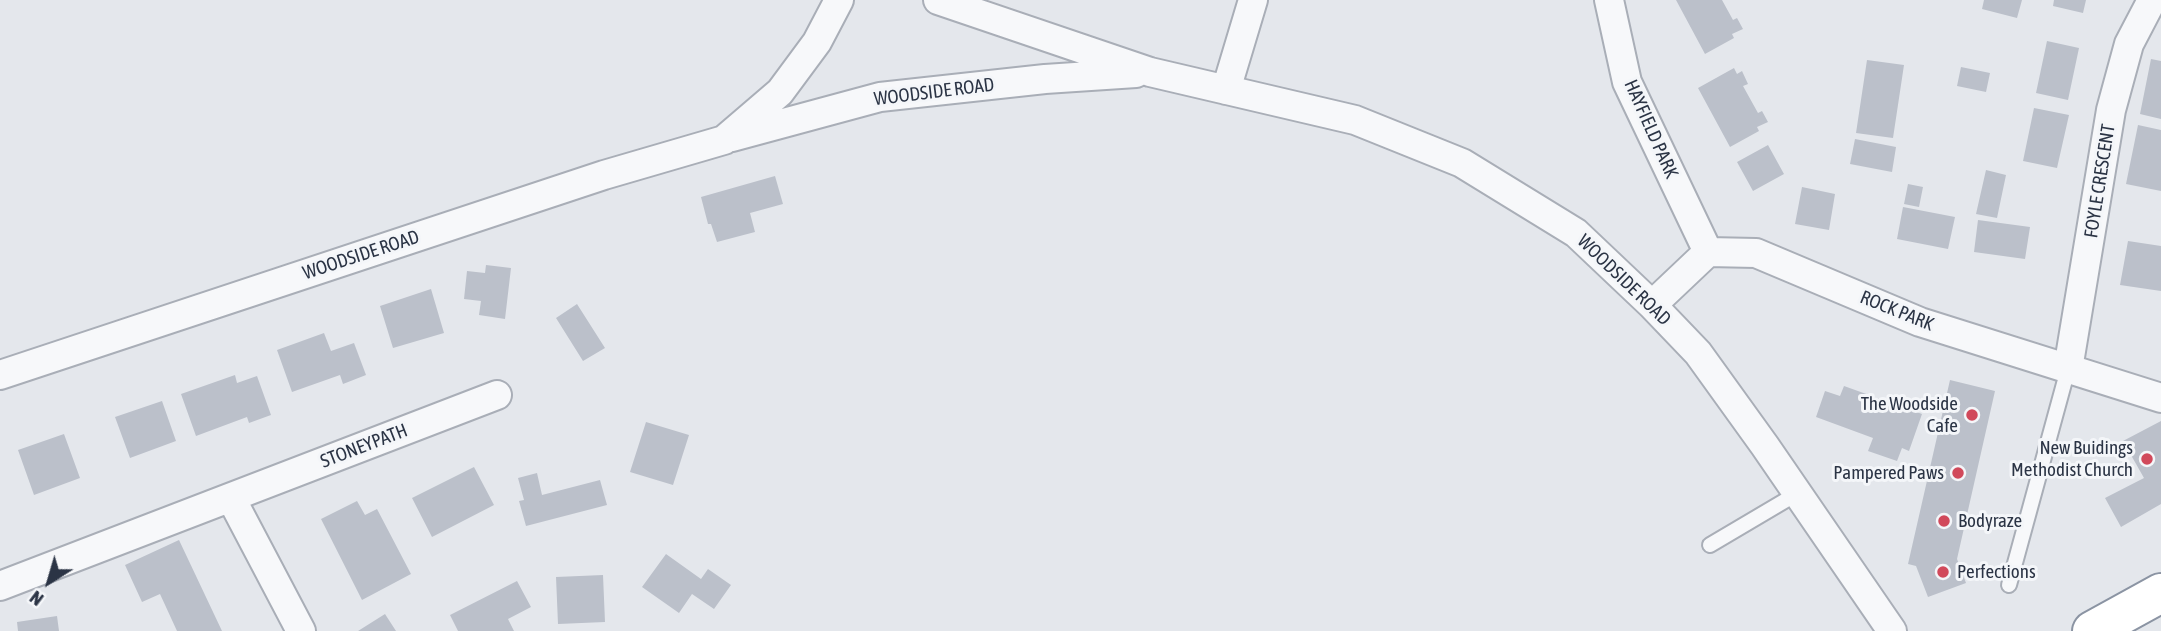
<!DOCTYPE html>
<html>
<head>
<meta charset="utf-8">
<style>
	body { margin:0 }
	#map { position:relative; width:2161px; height:631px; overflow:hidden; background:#e4e7ec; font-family:"Asap Condensed",sans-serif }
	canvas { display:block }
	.north { position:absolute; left:14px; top:547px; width:70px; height:70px; -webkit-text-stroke:5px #f4f6f9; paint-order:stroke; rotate:217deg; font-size:19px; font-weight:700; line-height:28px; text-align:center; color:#2b3445 }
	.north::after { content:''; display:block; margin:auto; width:24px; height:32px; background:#2b3445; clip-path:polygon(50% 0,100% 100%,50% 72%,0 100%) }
</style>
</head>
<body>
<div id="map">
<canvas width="2161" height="631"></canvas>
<div class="north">N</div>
</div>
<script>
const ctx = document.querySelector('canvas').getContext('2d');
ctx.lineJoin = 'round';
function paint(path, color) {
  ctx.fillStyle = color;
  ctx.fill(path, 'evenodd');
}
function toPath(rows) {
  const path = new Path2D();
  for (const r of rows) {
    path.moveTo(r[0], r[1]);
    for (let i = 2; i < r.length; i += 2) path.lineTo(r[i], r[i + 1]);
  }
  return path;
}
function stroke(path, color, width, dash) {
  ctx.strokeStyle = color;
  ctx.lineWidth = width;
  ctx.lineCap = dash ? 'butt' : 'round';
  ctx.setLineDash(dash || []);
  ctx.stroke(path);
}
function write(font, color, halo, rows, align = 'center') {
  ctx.font = font + ' "Asap Condensed",sans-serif';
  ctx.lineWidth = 6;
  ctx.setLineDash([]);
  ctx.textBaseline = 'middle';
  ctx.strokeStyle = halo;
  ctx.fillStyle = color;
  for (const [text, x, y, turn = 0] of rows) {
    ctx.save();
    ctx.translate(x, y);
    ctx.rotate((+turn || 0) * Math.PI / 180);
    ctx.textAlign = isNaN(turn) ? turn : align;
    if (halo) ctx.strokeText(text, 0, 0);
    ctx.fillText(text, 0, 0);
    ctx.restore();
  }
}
paint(toPath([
	[1676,0,1722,0,1733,20,1737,18,1743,29,1732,34,1734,38,1705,54],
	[1984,0,2022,0,2017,18,1982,9],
	[2054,0,2086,0,2083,13,2053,6],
	[2047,41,2079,48,2068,100,2036,93],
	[2151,59,2161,61,2161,119,2140,114],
	[1867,60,1904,65,1893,138,1856,133],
	[1961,67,1990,73,1986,92,1957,86],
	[1734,68,1737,74,1742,71,1748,84,1743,86,1758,113,1762,111,1768,122,1757,127,1759,131,1730,147,1698,88],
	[2034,108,2069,115,2057,168,2023,161],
	[2138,125,2161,130,2161,191,2126,184],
	[1855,139,1896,147,1892,172,1850,164],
	[1768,145,1784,174,1753,191,1737,162],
	[1986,170,2006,175,1997,218,1976,214],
	[775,176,783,204,750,213,755,232,717,242,711,224,708,224,701,197],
	[1908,184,1923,187,1919,207,1904,204],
	[1802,187,1835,194,1829,230,1795,224],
	[1903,207,1955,217,1948,249,1897,239],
	[1978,220,2030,227,2025,259,1974,252],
	[2128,241,2161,246,2161,291,2120,285],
	[486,265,511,268,505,319,479,315,481,301,464,299,467,271,485,273],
	[431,289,444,333,393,348,380,306],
	[577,304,605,348,583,361,556,318],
	[324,333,331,351,354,343,366,375,343,384,340,375,292,392,277,350],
	[235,375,237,383,257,376,271,415,249,423,247,417,196,436,181,394],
	[1950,380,1995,391,1957,559,1966,583,1928,597,1916,566,1908,564],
	[1844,386,1922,414,1909,451,1902,448,1897,461,1868,451,1873,438,1816,417,1825,391,1840,396],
	[162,401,176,441,130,458,115,417],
	[2161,421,2161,504,2121,527,2105,498,2144,478,2123,441],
	[646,422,689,435,673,485,630,472],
	[64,434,80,478,34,495,18,450],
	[474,467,494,505,432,537,412,498],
	[537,473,542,495,600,480,607,505,526,526,519,501,524,500,518,478],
	[357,501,365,515,377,509,411,574,362,600,321,519],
	[179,540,222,631,177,631,160,594,142,602,125,565],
	[666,554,701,579,708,569,731,585,714,609,692,594,679,613,642,587],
	[603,575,605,622,558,624,556,577],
	[517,581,531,607,508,619,514,631,458,631,450,615],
	[385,614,396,631,358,631],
	[57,616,59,631,18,631,17,622]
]), '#bbc0ca');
const service = toPath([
	[1710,545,1798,493],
	[2009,585,2068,369]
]);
const minor = toPath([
	[938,0,1150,72,1355,120,1462,163,1576,233,1652,305,1698,353,1765,446,1892,631],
	[1609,0,1627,82,1708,252],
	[1226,90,1253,0],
	[732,137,880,97,1045,79,1136,73],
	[1652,305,1708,252,1756,253,1920,322,2161,398],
	[2068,369,2111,110,2129,44,2152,0],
	[0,375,604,175,724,140,780,92,817,42,839,0],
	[231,498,301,631],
	[0,586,497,395]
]);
const trunk = toPath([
	[2092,631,2161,593]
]);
stroke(service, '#a9aeb7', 18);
stroke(minor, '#a9aeb7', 32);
stroke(trunk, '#8b94a3', 42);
stroke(service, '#f7f8fa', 14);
stroke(minor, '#f7f8fa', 28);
stroke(trunk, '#fff', 38);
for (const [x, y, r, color] of [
	[1972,415,7,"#d1495b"],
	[2147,459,7,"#d1495b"],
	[1958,473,7,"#d1495b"],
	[1944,521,7,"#d1495b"],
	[1943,572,7,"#d1495b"]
]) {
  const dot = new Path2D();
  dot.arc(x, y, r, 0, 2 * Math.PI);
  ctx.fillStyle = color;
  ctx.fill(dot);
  stroke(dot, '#f4f6f9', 2.5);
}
write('19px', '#2b3445', '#f4f6f9', [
	["WOODSIDE ROAD",934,92,-7],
	["HAYFIELD PARK",1651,129,66],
	["FOYLE CRESCENT",2100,181,-81],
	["WOODSIDE ROAD",361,255,-18],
	["WOODSIDE ROAD",1624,280,44],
	["ROCK PARK",1897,311,22],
	["STONEYPATH",364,446,-21]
]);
write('19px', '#2b3445', '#f4f6f9', [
	["The Woodside",1958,404],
	["Cafe",1958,426],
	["New Buidings",2133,448],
	["Methodist Church",2133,470],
	["Pampered Paws",1944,473],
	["Bodyraze",1958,521,"left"],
	["Perfections",1957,572,"left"]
], 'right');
</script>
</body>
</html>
